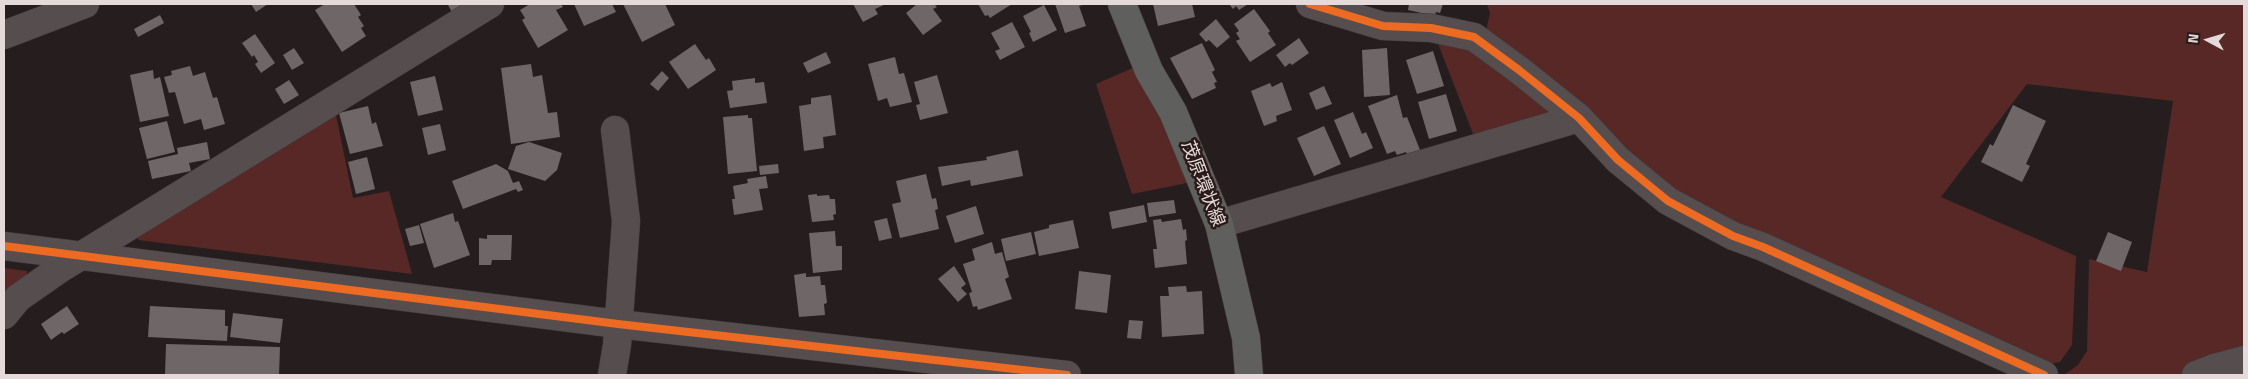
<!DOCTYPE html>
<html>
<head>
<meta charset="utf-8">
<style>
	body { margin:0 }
	#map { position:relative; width:2248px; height:379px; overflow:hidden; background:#261e1e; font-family:"Titillium Web",sans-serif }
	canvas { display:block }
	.frame { position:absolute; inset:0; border:5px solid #e5dad9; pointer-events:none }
	.north { position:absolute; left:2183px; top:15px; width:50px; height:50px; -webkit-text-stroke:4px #2a1b1a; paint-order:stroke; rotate:276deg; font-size:14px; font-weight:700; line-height:20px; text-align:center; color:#e5dad9 }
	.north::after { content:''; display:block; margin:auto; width:18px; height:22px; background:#e5dad9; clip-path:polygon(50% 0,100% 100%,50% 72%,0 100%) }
</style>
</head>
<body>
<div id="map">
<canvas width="2248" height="379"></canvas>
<div class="frame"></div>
<div class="north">N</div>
</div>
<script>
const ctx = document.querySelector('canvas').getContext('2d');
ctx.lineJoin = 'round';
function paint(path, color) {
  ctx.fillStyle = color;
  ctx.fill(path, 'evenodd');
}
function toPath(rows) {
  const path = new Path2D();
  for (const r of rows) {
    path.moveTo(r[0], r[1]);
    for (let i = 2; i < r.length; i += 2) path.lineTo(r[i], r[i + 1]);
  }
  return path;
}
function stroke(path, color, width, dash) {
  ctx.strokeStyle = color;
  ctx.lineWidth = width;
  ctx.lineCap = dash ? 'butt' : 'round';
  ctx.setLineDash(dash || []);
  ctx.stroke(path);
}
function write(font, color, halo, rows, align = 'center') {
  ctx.font = font + ' "Titillium Web","Noto Sans JP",sans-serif';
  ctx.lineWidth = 5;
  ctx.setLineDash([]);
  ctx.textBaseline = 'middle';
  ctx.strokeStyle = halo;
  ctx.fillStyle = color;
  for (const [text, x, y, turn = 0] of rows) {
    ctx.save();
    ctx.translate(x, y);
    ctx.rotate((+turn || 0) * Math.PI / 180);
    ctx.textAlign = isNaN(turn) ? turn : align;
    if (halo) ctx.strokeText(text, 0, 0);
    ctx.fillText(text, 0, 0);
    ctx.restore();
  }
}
paint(toPath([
	[1487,4,2244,4,2244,354,2208,361,2181,375,2064,375,2078,365,2087,351,2089,259,2147,272,2173,101,2027,84,1941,197,2076,256,2072,345,2060,362,2039,365,1674,198,1486,31,1490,13],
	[1463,40,1568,113,1477,144,1437,41],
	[1135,67,1172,141,1187,183,1132,194,1096,84],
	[335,110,353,198,389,191,412,274,138,240,139,232],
	[4,268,27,271,26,283,4,301]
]), '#582827');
paint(toPath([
	[251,4,268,4,256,12],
	[325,4,354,4,361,15,358,17,364,26,361,28,366,36,342,52,315,10],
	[449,4,473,4,454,16,448,5],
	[530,4,561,4,563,7,556,10,568,30,538,48,522,20,525,18,520,10],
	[574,4,612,4,616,12,584,26],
	[623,4,665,4,675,25,642,42],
	[853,4,886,4,875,9,878,14,863,22],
	[917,4,934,4,937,7,933,9,942,21,923,35,906,13],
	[978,4,1012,4,990,18,988,15,985,16],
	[1055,4,1086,4,1079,6,1086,26,1065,33],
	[1153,4,1192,4,1195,17,1158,26],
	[1229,4,1248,4,1239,10,1236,6,1233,9],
	[1409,4,1443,4,1440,13,1436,12,1435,16,1408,10],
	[1044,5,1057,30,1033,42,1029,33,1031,32,1023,16],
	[1254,9,1270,31,1268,33,1276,45,1250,62,1236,41,1240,39,1236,33,1239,31,1234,24],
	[160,15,164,23,138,37,134,29],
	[1216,19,1230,37,1217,48,1209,40,1206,42,1199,34],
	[1012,22,1025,47,1000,60,995,51,1000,49,991,33],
	[255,34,275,63,261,73,255,64,258,62,254,55,252,57,242,43],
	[1299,38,1309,53,1292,65,1290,63,1285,67,1276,55],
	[1202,43,1215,70,1212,72,1217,82,1214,83,1216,88,1192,99,1170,58],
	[695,44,706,60,709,58,716,70,688,89,669,62],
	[294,48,304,63,292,70,283,55],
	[1387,48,1390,95,1364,97,1362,50],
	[1433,51,1444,86,1417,94,1406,60],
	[826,52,831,63,808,73,803,63],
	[895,57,899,74,904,73,912,102,890,107,887,98,878,101,868,64],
	[531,64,533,77,542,75,548,113,557,112,560,137,511,144,501,68],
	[190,66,193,76,205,72,213,98,217,97,225,124,204,130,201,119,184,124,175,92,169,93,164,77,172,75,171,71],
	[153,70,154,79,160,77,169,116,140,122,130,75],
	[662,71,669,78,658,91,650,84],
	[937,75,948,113,920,120,916,105,920,104,914,82],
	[435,76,443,110,418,116,410,82],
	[755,78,755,83,764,82,767,103,730,108,727,91,733,90,732,81],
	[289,80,299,95,284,104,275,89],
	[1282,82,1292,110,1276,116,1277,121,1264,126,1251,91,1270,83,1272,87],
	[1324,86,1332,104,1316,110,1309,93],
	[1446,94,1457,131,1429,139,1418,102],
	[831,95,836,135,823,137,824,148,804,151,799,106,811,104,811,98],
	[1397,95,1403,118,1407,117,1420,150,1407,155,1406,152,1397,155,1395,151,1387,154,1368,106],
	[2013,105,2046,121,2026,164,2030,166,2022,182,1981,162,1990,144,1993,146],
	[368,106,372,124,376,122,383,146,350,154,339,113],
	[1353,112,1362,134,1366,132,1373,148,1350,158,1334,120],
	[748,115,748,118,752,118,757,171,728,174,723,117],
	[167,121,175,152,147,159,139,128],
	[440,124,446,150,428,155,422,128],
	[1324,126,1341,164,1314,176,1297,138],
	[207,142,210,159,189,163,191,171,152,179,148,161,178,154,177,148],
	[529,142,562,153,557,170,545,181,508,169,516,146],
	[1018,150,1023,176,971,186,970,180,942,186,938,167,987,160,986,157],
	[367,157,375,189,356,194,348,162],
	[496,164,508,171,513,183,519,181,523,190,518,192,516,189,463,209,452,181],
	[778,164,779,173,760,175,759,166],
	[926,174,932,199,936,198,938,209,935,210,939,229,900,238,892,204,901,202,896,181],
	[766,176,768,188,759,189,763,210,734,215,732,199,735,199,733,186,748,183,747,179],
	[817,194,817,196,829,195,830,199,835,199,836,214,833,215,834,220,812,222,808,195],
	[1174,200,1176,213,1149,217,1147,203],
	[1144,205,1147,222,1112,229,1109,212],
	[976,206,984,234,955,243,946,216],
	[453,213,455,222,458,221,470,255,434,268,420,224],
	[887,218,892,238,879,241,874,221],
	[1161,219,1162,222,1181,219,1183,230,1186,229,1187,240,1185,241,1187,264,1155,268,1153,249,1157,249,1153,220],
	[1073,220,1079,248,1039,256,1034,232,1049,228,1049,225],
	[419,225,424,243,410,246,405,229],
	[835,231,836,246,842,246,842,270,813,273,809,233],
	[1031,232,1036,254,1006,261,1001,239],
	[2108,232,2132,242,2121,271,2096,261],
	[487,235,512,235,511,260,492,260,491,265,479,265,479,238,487,239],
	[992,242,995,254,1002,252,1009,277,1005,279,1012,299,978,310,977,306,973,307,969,293,972,292,963,264,975,260,972,249],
	[954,266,966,284,961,288,967,294,958,302,938,279],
	[1079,271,1111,275,1107,313,1075,309],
	[806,273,806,277,820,276,821,285,825,285,827,303,824,304,825,315,799,317,794,275],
	[1186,286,1187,292,1202,291,1204,334,1162,337,1160,296,1169,296,1168,287],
	[67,306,79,324,64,334,62,332,51,340,41,324],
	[150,306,225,310,225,326,228,326,227,341,148,337],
	[233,313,283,319,280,343,230,337],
	[1129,320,1143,321,1141,339,1127,338],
	[166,344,280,347,279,375,165,375]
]), '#6f6767');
const minor = toPath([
	[1310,4,1383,26,1431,28,1474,37,1519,70,1579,118,1618,160,1668,201,1733,236,1763,247,2044,375],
	[4,35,85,4],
	[1219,224,1579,118],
	[4,246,618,324,1067,375],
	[4,315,18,298,58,270,490,4],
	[612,375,617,345,626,221,615,130],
	[2196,375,2214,368,2244,360]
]);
const major = toPath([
	[1122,4,1149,71,1173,112,1219,224,1246,338,1249,375]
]);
stroke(minor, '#423a3a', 29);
stroke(major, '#423a3a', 29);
stroke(minor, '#564e4e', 28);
stroke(major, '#5f5f5d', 28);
stroke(toPath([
	[1310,4,1383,26,1431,28,1474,37,1519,70,1579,118,1618,160,1668,201,1733,236,1763,247,2044,375],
	[4,246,618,324,1067,375]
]), '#ed6a23', 8);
write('18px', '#e5dad9', '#2a1b1a', [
	["茂原環状線",1202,184,69]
]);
</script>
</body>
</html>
